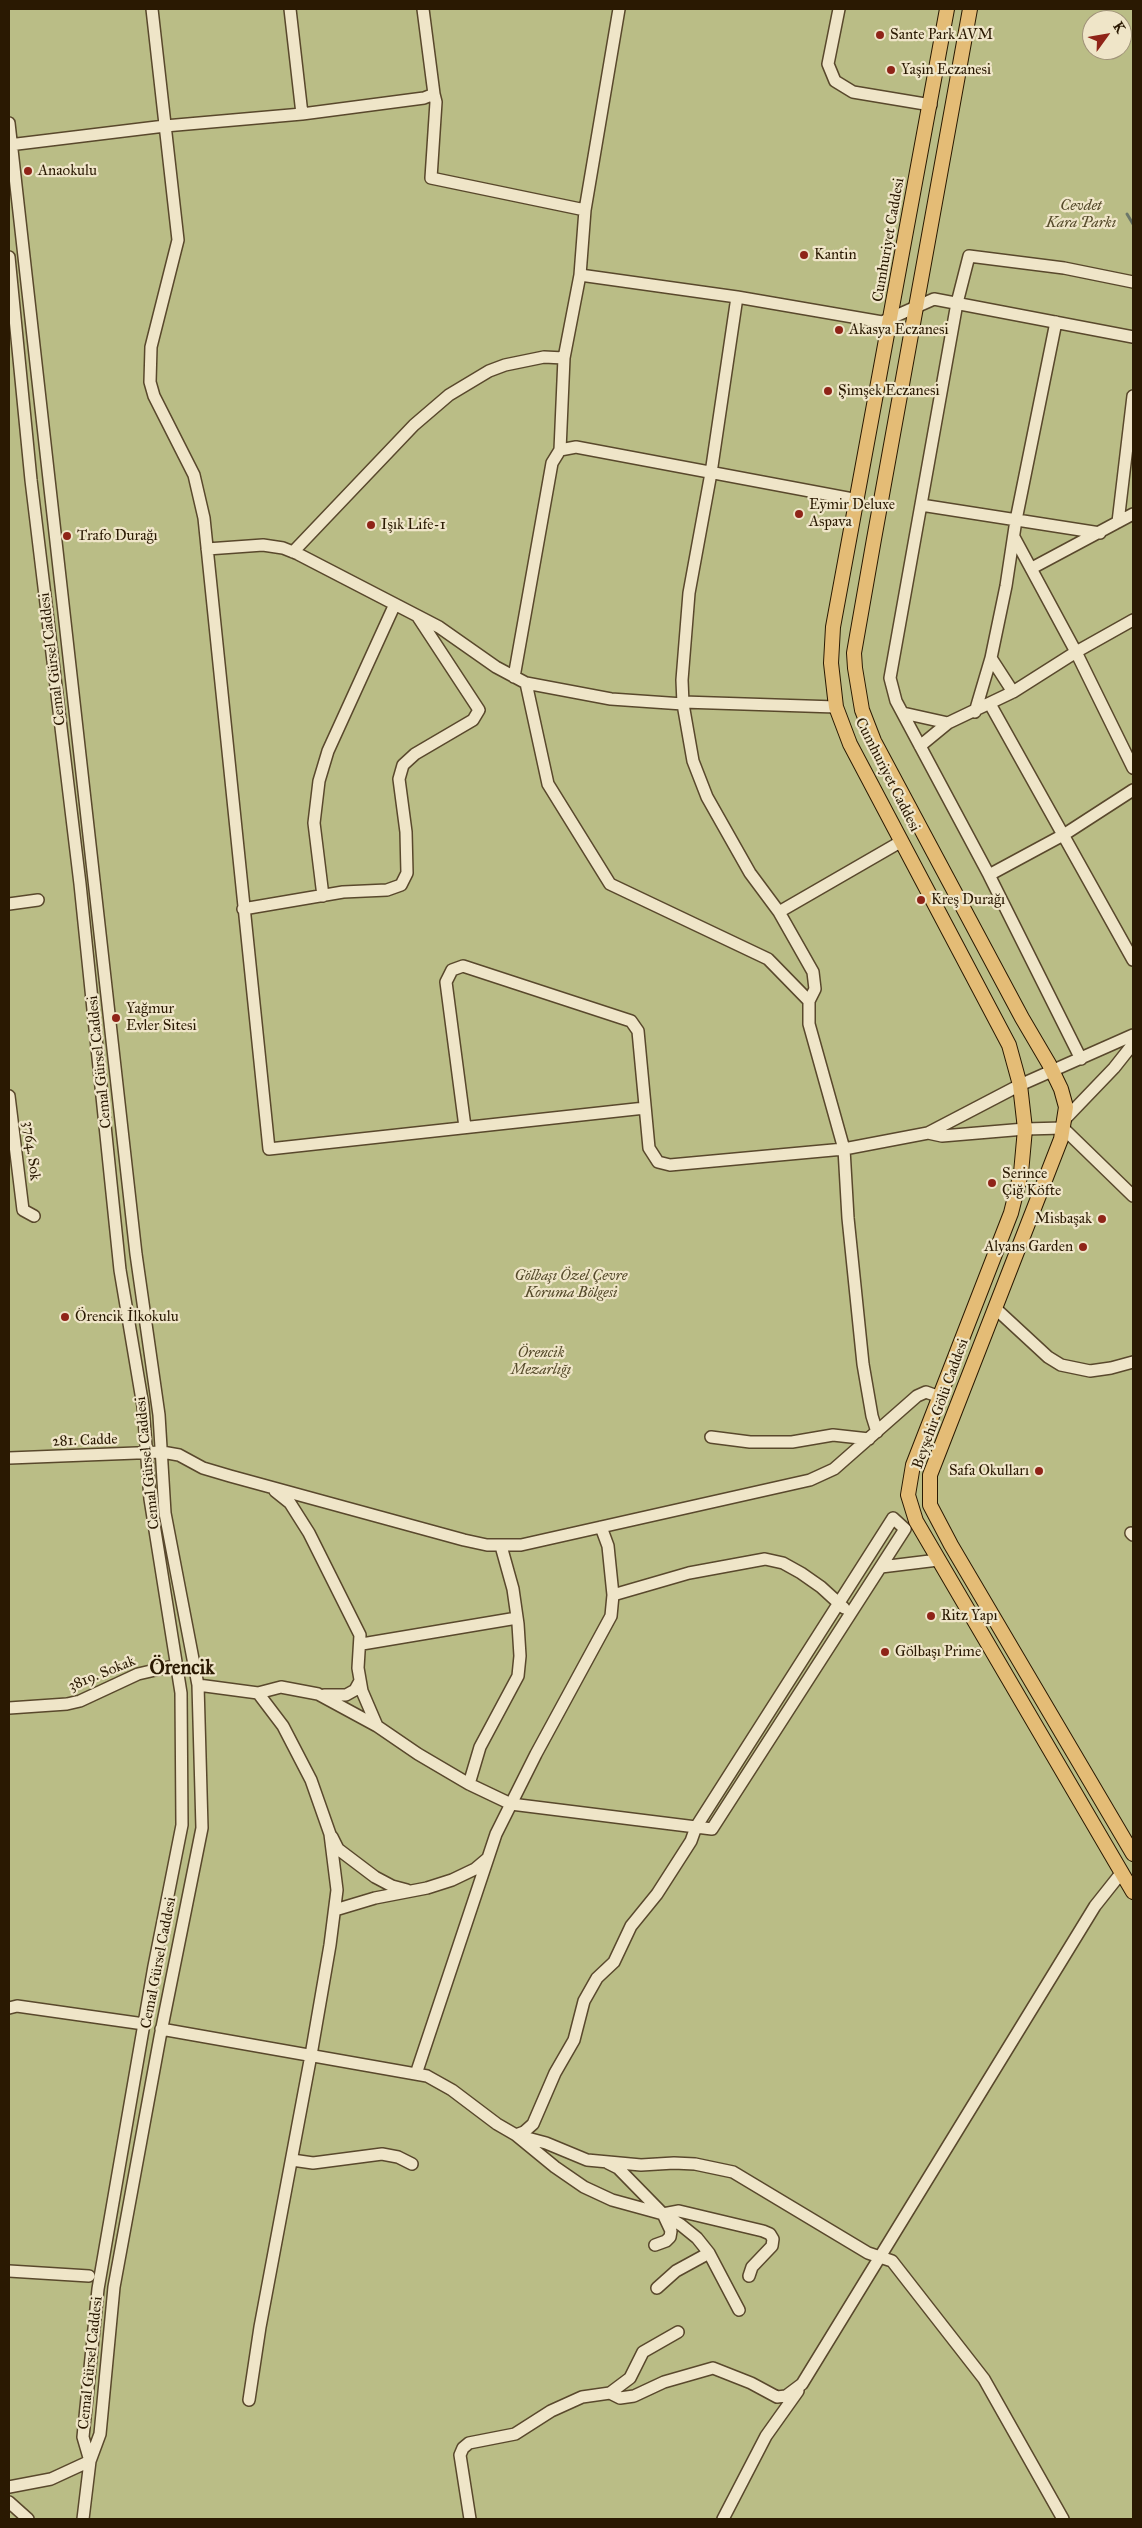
<!DOCTYPE html>
<html>
<head>
<meta charset="utf-8">
<style>
	body { margin:0 }
	#map { position:relative; width:1142px; height:2528px; overflow:hidden; background:#e7d7ab; font-family:"IM FELL Great Primer",serif }
	canvas { display:block }
	.frame { position:absolute; inset:0; border:10px solid #2a1902; pointer-events:none }
	.north { position:absolute; left:1082px; top:10px; width:50px; height:50px; box-sizing:border-box; background:#efe5c8; border:1px solid #a09379; border-radius:50%; rotate:58deg; font-size:14px; font-weight:700; line-height:20px; text-align:center; color:#2a1902 }
	.north::after { content:''; display:block; margin:auto; width:18px; height:22px; background:#8f2418; clip-path:polygon(50% 0,100% 100%,50% 72%,0 100%) }
</style>
</head>
<body>
<div id="map">
<canvas width="1142" height="2528"></canvas>
<div class="frame"></div>
<div class="north">K</div>
</div>
<script>
const ctx = document.querySelector('canvas').getContext('2d');
ctx.lineJoin = 'round';
function paint(path, color) {
  ctx.fillStyle = color;
  ctx.fill(path, 'evenodd');
}
function toPath(rows) {
  const path = new Path2D();
  for (const r of rows) {
    path.moveTo(r[0], r[1]);
    for (let i = 2; i < r.length; i += 2) path.lineTo(r[i], r[i + 1]);
  }
  return path;
}
function stroke(path, color, width, dash) {
  ctx.strokeStyle = color;
  ctx.lineWidth = width;
  ctx.lineCap = dash ? 'butt' : 'round';
  ctx.setLineDash(dash || []);
  ctx.stroke(path);
}
function write(font, color, halo, rows, align = 'center') {
  ctx.font = font + ' "IM FELL Great Primer",serif';
  ctx.lineWidth = 4.5;
  ctx.setLineDash([]);
  ctx.textBaseline = 'middle';
  ctx.strokeStyle = halo;
  ctx.fillStyle = color;
  for (const [text, x, y, turn = 0] of rows) {
    ctx.save();
    ctx.translate(x, y);
    ctx.rotate((+turn || 0) * Math.PI / 180);
    ctx.textAlign = isNaN(turn) ? turn : align;
    if (halo) ctx.strokeText(text, 0, 0);
    ctx.fillText(text, 0, 0);
    ctx.restore();
  }
}
paint(toPath([
	[9,9,1133,9,1133,2519,9,2519],
	[1092,20,1122,20,1122,50,1092,50]
]), '#babd86');
stroke(toPath([
	[1127,214,1133,224]
]), '#6c786a', 3);
const minor = toPath([
	[152,9,178,240,151,347,150,382,154,396,194,475,204,518,269,1149,645,1108],
	[290,9,302,114],
	[839,9,828,64,835,81,853,92,931,105],
	[434,94,436,102,431,178,585,210],
	[9,123,136,1254,159,1415,165,1513,198,1685,202,1828,160,2037,114,2287,100,2434,90,2461,83,2519],
	[9,145,165,126,302,114,424,98,434,94,423,9],
	[9,257,31,480,80,884,120,1270,143,1406,150,1499,181,1693,182,1825,154,1966,98,2289,83,2437,90,2461],
	[580,275,585,210,619,9],
	[737,297,711,473,689,593,682,680,683,704,693,761,707,797,750,873,779,912,813,972,815,989,809,1001,809,1024,844,1149,848,1218,863,1364,872,1416,877,1432],
	[560,450,564,358,580,275,737,297,882,322,934,299,1133,337],
	[921,505,1100,533],
	[1118,522,1133,396],
	[1014,537,1076,652,1133,768],
	[207,549,263,545,283,548,298,554,439,627,496,667,526,683,611,699,683,704],
	[293,552,414,425,449,395,489,371,505,365,544,357,564,358],
	[1032,568,1133,514],
	[991,658,1013,692],
	[514,677,552,463,560,450,576,447,858,500],
	[526,683,548,784,610,884,768,959,809,1001],
	[683,702,836,707],
	[990,704,1133,960],
	[975,712,991,658,1006,586,1016,520,1056,322],
	[903,713,948,723],
	[920,746,948,723,1013,692,1076,652,1133,620],
	[989,875,1065,834,1133,790],
	[323,896,314,823,319,781,328,751,395,604],
	[9,904,38,900],
	[243,909,343,892,387,890,401,885,407,873,406,832,399,779,403,765,415,754,473,720,479,710,418,617],
	[779,912,902,841],
	[1081,1059,989,875,896,701,890,678,957,303,969,256,1064,268,1133,282],
	[9,1096,23,1210,34,1216],
	[1066,1118,1114,1068,1133,1044],
	[465,1127,446,982,452,970,463,966,631,1021,638,1031,649,1148,658,1162,670,1165,844,1149,928,1133,1020,1085,1133,1035],
	[928,1133,942,1136,1025,1129,1063,1128,1133,1196],
	[995,1308,1048,1357,1061,1365,1090,1371,1111,1368,1133,1362],
	[711,1437,750,1442,792,1442,833,1435,869,1439],
	[9,1458,162,1452,179,1455,203,1468,230,1476,464,1540,487,1545,521,1545,810,1480,834,1469,917,1396,926,1392,940,1397],
	[275,1491,290,1503,309,1533,360,1635,358,1668,362,1691,377,1726],
	[1131,1533,1133,1535],
	[881,1567,938,1560],
	[613,1595,689,1573,765,1559,783,1563,801,1573,821,1587,844,1608],
	[362,1644,517,1618],
	[198,1685,258,1693,281,1687,318,1694,377,1726,418,1754,469,1784,511,1804,696,1827,712,1829,905,1529,893,1518,696,1827,691,1841,657,1894,631,1926,614,1962,597,1978,584,2001,574,2040,555,2073,533,2124,524,2132,516,2135],
	[324,1695,346,1695,355,1690,360,1681],
	[9,1708,67,1704,80,1701,138,1674,177,1665],
	[469,1784,480,1747,518,1676,520,1656,518,1624,513,1589,501,1546],
	[332,1837,338,1849,375,1877,392,1886,407,1890],
	[335,1910,375,1898,427,1888,452,1880,475,1869,488,1858],
	[9,2008,17,2006,144,2024],
	[161,2029,427,2076,452,2090,497,2124,516,2135,555,2167,584,2187,612,2200,663,2214,681,2225,697,2238,709,2253,739,2310],
	[416,2074,496,1834,536,1754,611,1616,613,1595,608,1546,601,1527],
	[516,2135,546,2143,587,2160,641,2165,674,2163,695,2164,733,2172,868,2253,892,2261,984,2379,1063,2519],
	[292,2160,313,2163,382,2154,398,2157,412,2164],
	[608,2163,618,2168,663,2214,679,2211,763,2231,770,2234,773,2239,772,2246,752,2267,749,2276],
	[655,2245,666,2241,670,2237,671,2231,663,2214],
	[9,2271,89,2276],
	[657,2288,676,2271,709,2253],
	[610,2393,630,2378,643,2352,678,2332],
	[249,2400,260,2327,311,2055,330,1945,337,1890,330,1834,311,1780,283,1726,258,1693],
	[9,2487,51,2479,90,2461],
	[9,2502,28,2519],
	[470,2519,460,2455,463,2448,469,2443,515,2434,551,2411,582,2397,610,2393,620,2398,634,2396,664,2382,713,2368,751,2383,777,2397,786,2396,802,2384,1095,1906,1122,1872],
	[723,2519,766,2436,798,2391]
]);
const major = toPath([
	[947,9,833,627,831,663,836,707,850,744,1009,1045,1020,1085,1025,1129,1021,1173,1011,1213,913,1465,908,1495,916,1521,1133,1892],
	[970,9,874,539,854,653,855,668,862,710,874,741,1022,1018,1049,1064,1061,1089,1066,1107,1061,1139,930,1475,930,1505,951,1545,1133,1854]
]);
stroke(minor, '#59482c', 14);
stroke(major, '#2a1902', 16);
stroke(minor, '#efe5c8', 11);
stroke(major, '#e4bc76', 14);
for (const [x, y, r, color] of [
	[880,35,5,"#8f2418"],
	[891,70,5,"#8f2418"],
	[28,171,5,"#8f2418"],
	[804,255,5,"#8f2418"],
	[839,330,5,"#8f2418"],
	[828,391,5,"#8f2418"],
	[799,514,5,"#8f2418"],
	[371,525,5,"#8f2418"],
	[67,536,5,"#8f2418"],
	[921,900,5,"#8f2418"],
	[116,1018,5,"#8f2418"],
	[992,1183,5,"#8f2418"],
	[1102,1219,5,"#8f2418"],
	[1083,1247,5,"#8f2418"],
	[65,1317,5,"#8f2418"],
	[1039,1471,5,"#8f2418"],
	[931,1616,5,"#8f2418"],
	[885,1652,5,"#8f2418"]
]) {
  const dot = new Path2D();
  dot.arc(x, y, r, 0, 2 * Math.PI);
  ctx.fillStyle = color;
  ctx.fill(dot);
  stroke(dot, '#efe5c8', 2);
}
write('15px', '#2a1902', '#efe5c8', [
	["Sante Park AVM",890,35],
	["Yaşin Eczanesi",901,70],
	["Anaokulu",38,171],
	["Kantin",814,255],
	["Akasya Eczanesi",849,330],
	["Şimşek Eczanesi",838,391],
	["Eymir Deluxe",809,505],
	["Aspava",809,522],
	["Işık Life-1",381,525],
	["Trafo Durağı",77,536],
	["Kreş Durağı",931,900],
	["Yağmur",126,1009],
	["Evler Sitesi",126,1026],
	["Serince",1002,1174],
	["Çiğ Köfte",1002,1191],
	["Misbaşak",1092,1219,"right"],
	["Alyans Garden",1073,1247,"right"],
	["Örencik İlkokulu",75,1317],
	["Safa Okulları",1029,1471,"right"],
	["Ritz Yapı",941,1616],
	["Gölbaşı Prime",895,1652]
], 'left');
write('italic 15px', '#554a2a', '#efe5c8', [
	["Cevdet",1081,206],
	["Kara Parkı",1081,223],
	["Gölbaşı Özel Çevre",571,1276],
	["Koruma Bölgesi",571,1293],
	["Örencik",541,1353],
	["Mezarlığı",541,1370]
]);
write('15px', '#2a1902', '#efe5c8', [
	["Cumhuriyet Caddesi",889,240,-80],
	["Cemal Gürsel Caddesi",53,659,-97],
	["Cumhuriyet Caddesi",887,775,63],
	["Cemal Gürsel Caddesi",100,1062,-96],
	["3764. Sok",31,1151,83],
	["Beyşehir Gölü Caddesi",941,1404,-70],
	["281. Cadde",85,1441,-2],
	["Cemal Gürsel Caddesi",148,1463,-96],
	["3819. Sokak",102,1674,-22],
	["Cemal Gürsel Caddesi",159,1963,-79],
	["Cemal Gürsel Caddesi",91,2363,-84]
]);
write('bold 20px', '#2a1902', '#efe5c8', [
	["Örencik",182,1669]
]);
</script>
</body>
</html>
